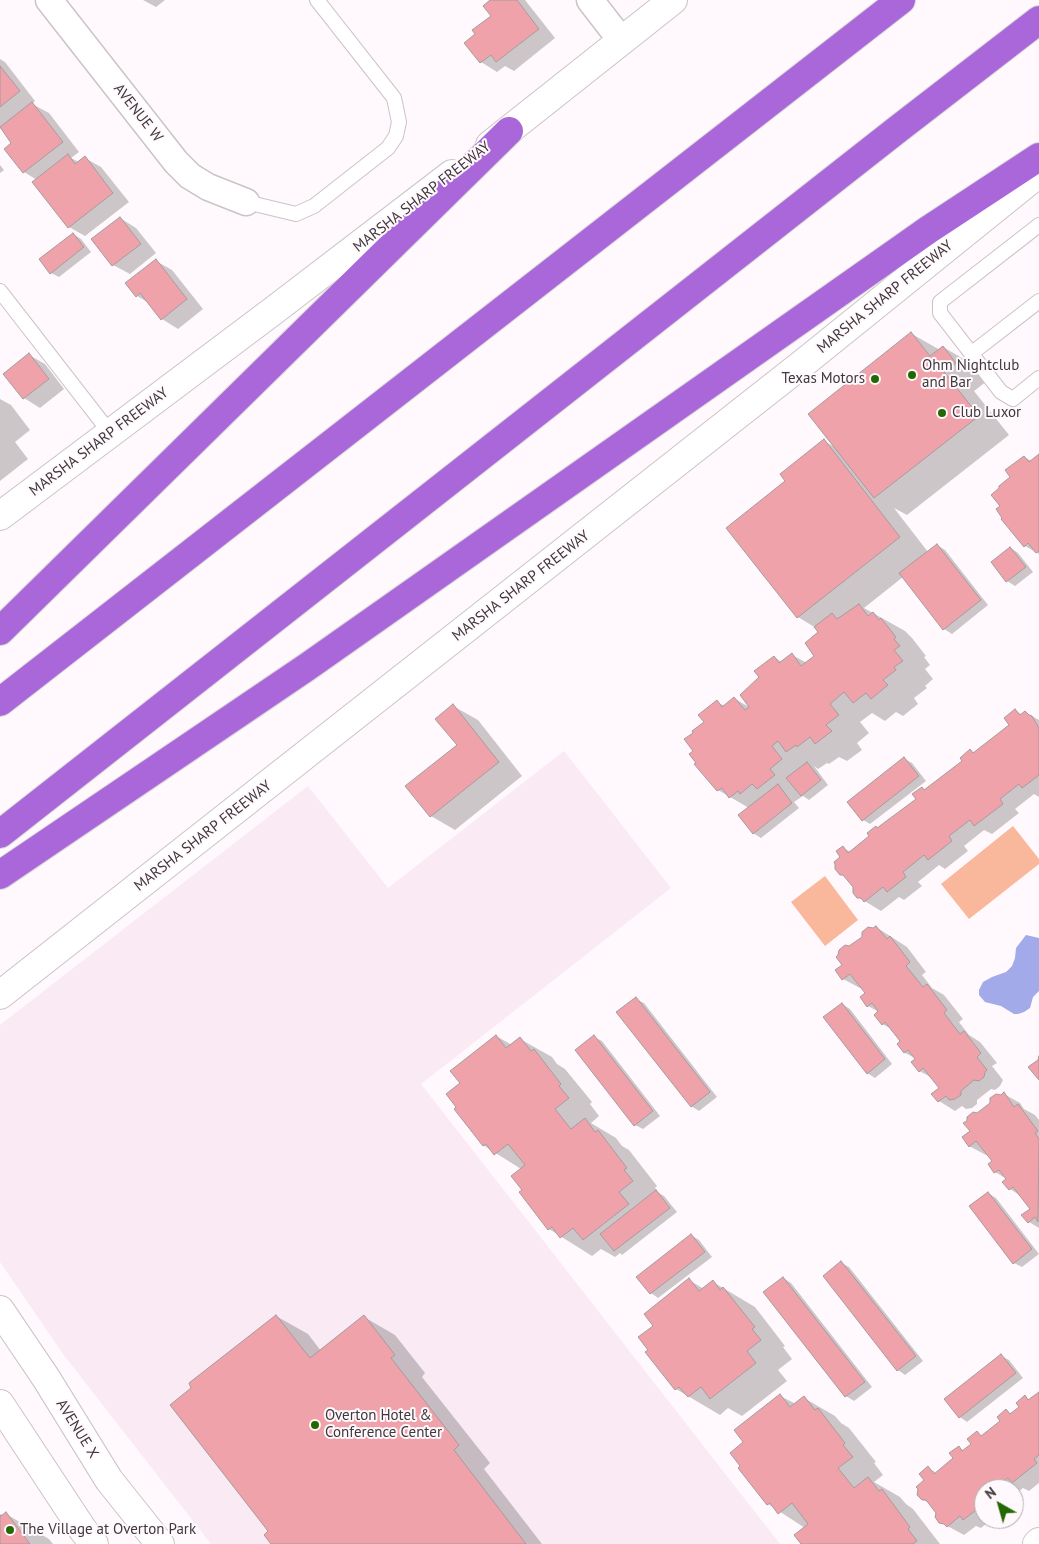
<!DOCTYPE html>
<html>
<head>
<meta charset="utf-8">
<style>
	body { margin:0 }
	#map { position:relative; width:1039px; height:1544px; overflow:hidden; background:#fff8fc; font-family:"PT Sans",sans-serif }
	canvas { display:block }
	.north { position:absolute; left:974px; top:1479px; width:50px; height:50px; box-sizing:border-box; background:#fff8fc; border:1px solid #b1acaf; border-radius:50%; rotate:322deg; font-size:14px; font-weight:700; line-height:20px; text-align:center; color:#3d393b }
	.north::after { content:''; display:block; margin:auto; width:18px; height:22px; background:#236800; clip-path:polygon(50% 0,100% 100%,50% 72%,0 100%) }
</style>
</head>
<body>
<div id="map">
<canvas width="1039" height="1544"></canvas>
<div class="north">N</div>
</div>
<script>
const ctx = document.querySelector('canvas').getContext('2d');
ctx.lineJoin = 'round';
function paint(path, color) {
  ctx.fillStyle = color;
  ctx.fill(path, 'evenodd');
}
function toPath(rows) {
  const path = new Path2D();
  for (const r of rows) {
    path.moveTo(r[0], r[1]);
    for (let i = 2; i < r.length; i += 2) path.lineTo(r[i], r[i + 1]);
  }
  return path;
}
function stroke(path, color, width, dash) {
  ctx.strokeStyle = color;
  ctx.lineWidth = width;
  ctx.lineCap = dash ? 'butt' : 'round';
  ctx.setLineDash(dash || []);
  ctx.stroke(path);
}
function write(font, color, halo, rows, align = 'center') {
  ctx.font = font + ' "PT Sans",sans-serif';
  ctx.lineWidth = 4;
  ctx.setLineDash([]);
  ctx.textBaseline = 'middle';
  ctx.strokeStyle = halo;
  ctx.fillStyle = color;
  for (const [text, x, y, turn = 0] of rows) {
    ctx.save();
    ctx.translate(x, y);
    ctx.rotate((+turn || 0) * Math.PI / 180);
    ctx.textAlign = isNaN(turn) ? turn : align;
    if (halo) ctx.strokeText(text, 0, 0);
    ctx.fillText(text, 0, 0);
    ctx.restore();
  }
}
paint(toPath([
	[564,751,671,888,421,1084,780,1544,211,1544,63,1354,0,1262,0,1025,308,786,388,888]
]), '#f9eaf3');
paint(toPath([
	[1013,826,1039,859,1039,864,969,919,941,884],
	[825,876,858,920,825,946,791,902]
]), '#f9b79b');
paint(toPath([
	[1026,935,1039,938,1039,991,1033,997,1030,1008,1024,1012,1018,1014,1014,1014,1001,1006,985,1002,979,995,979,990,983,982,992,977,1006,972,1012,966,1015,958,1016,948]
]), '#a2aaea');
paint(toPath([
	[143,0,165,0,156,7],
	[492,0,525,0,555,38,514,71,505,66,497,72,481,62,466,43,477,34,492,16],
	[0,59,5,62,35,101,32,104,49,113,79,152,71,158,79,162,85,158,101,167,129,202,85,236,69,227,37,180,24,172,6,149,13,144,1,128,0,129],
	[0,165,4,170,0,173],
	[120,218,136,228,156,253,130,274,113,265],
	[73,234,81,239,91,252,59,277,51,273],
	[156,261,172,270,203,309,178,329,162,319,149,303,137,296],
	[912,334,940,350,943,347,974,365,987,381,974,391,1009,435,907,515,894,508,928,552,937,545,945,550,988,605,952,634,944,629,903,577,864,608,905,631,912,638,926,656,924,657,930,665,925,669,933,679,925,686,927,688,914,698,918,704,903,716,896,712,885,721,872,713,860,722,869,733,857,743,862,750,847,761,839,757,829,764,827,763,818,769,814,766,828,785,809,800,803,796,794,802,799,808,761,838,753,833,749,808,718,790,697,763,695,751,705,722,717,702,725,706,735,699,751,708,761,677,774,657,782,662,792,655,807,663,816,656,820,633,816,628,798,617,787,481,824,441,836,448],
	[29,355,45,364,64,389,40,408,24,398],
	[0,399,11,405,30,430,15,442,28,459,0,481],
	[1039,456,1039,554,1025,546,1001,506,1012,477,1024,457,1032,461],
	[1011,548,1018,553,1033,572,1015,586,1007,581,992,562],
	[453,706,478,720,522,776,455,830,431,816,458,746],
	[1015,711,1023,715,1026,713,1039,720,1039,797,1034,794,1015,809,1019,813,992,834,984,830,964,846,968,851,945,869,939,865,918,882,922,886,904,900,899,897,881,911,858,897,855,887,848,879,841,874,843,848,851,852,918,799,922,789,926,791,964,761,971,751,975,753,1011,725],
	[904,759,912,763,926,781,870,824,863,820],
	[876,927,907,947,926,972,922,975,932,988,944,995,963,1019,959,1022,969,1035,980,1042,997,1063,992,1066,1003,1080,1000,1086,995,1090,991,1089,977,1100,977,1104,972,1108,966,1109,962,1106,955,1111,939,1101,933,1094,941,1088,933,1078,919,1071,917,1059,905,1053,898,1044,902,1041,894,1030,882,1024,879,1012,868,1006,866,994,861,987,860,988,843,979,844,965,850,948],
	[636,999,644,1003,717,1097,699,1111,691,1106],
	[842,1004,850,1009,892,1064,875,1078,867,1073],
	[496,1036,512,1045,520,1039,552,1057,557,1064,565,1069,592,1102,590,1104,599,1116,591,1123,616,1138,622,1146,629,1150,657,1186,655,1188,659,1193,664,1196,677,1212,622,1255,620,1253,615,1257,601,1249,592,1256,549,1229,523,1190,521,1169,483,1145,461,1083],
	[594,1037,602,1041,660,1116,643,1129,635,1125],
	[1004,1094,1020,1103,1024,1109,1035,1115,1039,1120,1039,1228,1029,1222,1031,1209,1021,1196,1010,1189,1007,1179,995,1172,993,1161,988,1154,986,1155,969,1146,971,1131,977,1114],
	[988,1193,996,1198,1039,1254,1022,1267,1014,1263],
	[691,1235,699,1240,712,1257,658,1298,651,1293],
	[841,1263,849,1267,923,1361,905,1375,898,1370],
	[783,1278,791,1283,872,1387,854,1401,846,1396],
	[689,1280,704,1289,713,1282,755,1307,785,1346,783,1347,792,1359,778,1370,787,1381,742,1416,728,1408,720,1415,676,1389,650,1350,654,1326],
	[276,1316,308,1334,321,1351,364,1317,395,1335,425,1373,422,1377,490,1463,484,1469,542,1544,272,1544,270,1531],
	[1001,1356,1009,1360,1023,1378,967,1422,960,1417],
	[1039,1393,1039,1483,1029,1491,1023,1488,1014,1495,1014,1489,984,1489,984,1519,992,1519,981,1528,976,1526,964,1535,940,1522,937,1513,931,1504,922,1499,928,1468,937,1473,955,1459,959,1447,964,1451,972,1444,977,1433,982,1436,1001,1421,1006,1411,1012,1414,1021,1407,1025,1397,1030,1400],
	[780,1396,796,1404,804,1398,835,1416,841,1423,849,1428,876,1462,874,1463,883,1475,874,1482,900,1497,906,1504,913,1509,940,1544,803,1544,805,1528,768,1504,745,1443],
	[0,1514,4,1516,6,1514,49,1539,53,1544,0,1544]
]), '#0003');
const building = toPath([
	[490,0,517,0,539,29,496,62,491,55,480,63,464,43,475,34,472,30,491,16,483,6,490,0],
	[0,66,20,91,0,107,0,66],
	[32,102,63,142,23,173,4,149,11,143,0,127,32,102],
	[68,154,75,164,85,156,113,193,68,228,32,182,68,154],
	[120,217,141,244,112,266,91,239,120,217],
	[73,233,84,247,50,274,39,259,73,233],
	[156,259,187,299,161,320,140,293,136,297,125,283,156,259],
	[911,332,930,356,943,346,956,363,944,372,979,416,874,498,808,414,911,332],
	[29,353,49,379,23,399,3,374,29,353],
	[824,439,900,537,797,618,726,528,785,481,780,474,824,439],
	[1039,454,1039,551,1036,553,1028,543,1024,547,1001,519,1002,518,996,509,1000,506,991,495,999,488,999,486,1010,477,1005,470,1024,456,1029,462,1039,454],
	[937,544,981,600,943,630,899,573,937,544],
	[1010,547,1026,567,1006,582,991,562,1010,547],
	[859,604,868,616,873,612,879,620,881,618,896,637,894,639,900,646,894,650,903,661,894,667,896,670,883,680,888,685,871,699,866,693,853,703,844,692,830,704,839,715,826,725,832,731,815,744,810,737,797,747,796,745,786,752,778,741,772,746,782,759,770,769,775,775,757,789,752,784,740,794,738,791,729,798,722,788,717,791,694,764,696,763,689,754,693,751,684,739,693,733,692,731,704,722,698,715,717,700,722,707,734,697,745,710,749,707,740,695,759,677,754,671,774,656,779,663,792,653,801,666,814,656,805,643,818,632,814,627,832,613,837,619,859,604],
	[453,704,499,762,430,817,405,786,457,745,435,719,453,704],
	[1015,709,1020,715,1025,711,1029,715,1032,716,1039,728,1039,775,1022,788,1019,784,1000,799,1003,804,974,826,970,820,949,836,952,841,928,860,924,855,903,872,906,877,887,892,883,887,864,902,861,898,857,898,853,893,853,887,843,875,840,875,835,869,835,864,834,862,840,857,836,851,843,846,848,853,869,836,867,833,876,826,877,828,916,799,912,794,922,787,924,790,962,761,960,758,970,749,973,753,1009,725,1004,718,1015,709],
	[904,757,919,776,862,821,847,802,904,757],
	[807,762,821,780,801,796,786,778,807,762],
	[778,784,792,803,753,834,738,815,778,784],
	[876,926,887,939,890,936,910,962,906,966,923,987,927,984,947,1010,944,1013,960,1034,964,1031,981,1053,977,1057,987,1070,985,1072,984,1077,979,1081,974,1080,961,1091,961,1095,955,1099,949,1100,946,1096,938,1102,931,1094,939,1088,923,1068,919,1072,911,1062,915,1059,908,1050,904,1053,897,1044,900,1041,885,1022,882,1025,874,1015,878,1011,872,1003,867,1007,860,997,865,993,850,974,842,980,835,970,842,965,836,957,838,955,839,950,845,945,849,946,862,937,862,932,868,927,873,928,876,926],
	[636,997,710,1092,691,1107,616,1012,636,997],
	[842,1003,885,1059,867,1074,823,1017,842,1003],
	[496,1035,506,1048,520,1037,531,1051,534,1049,561,1084,559,1086,569,1098,555,1109,571,1129,585,1118,595,1132,598,1130,627,1168,624,1170,633,1181,619,1192,629,1204,583,1240,573,1228,560,1238,552,1227,548,1230,519,1192,522,1190,511,1176,525,1165,508,1144,494,1155,486,1144,483,1146,454,1109,456,1107,446,1094,460,1083,450,1071,496,1035],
	[594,1035,653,1111,634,1126,575,1050,594,1035],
	[1039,1056,1039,1080,1028,1067,1038,1060,1039,1056],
	[1004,1092,1014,1107,1018,1104,1038,1131,1035,1133,1039,1139,1038,1222,1035,1217,1028,1223,1021,1215,1030,1209,1013,1187,1009,1190,1002,1182,1006,1179,999,1170,994,1173,988,1164,992,1161,976,1141,969,1147,962,1137,970,1131,963,1123,967,1121,967,1117,973,1112,977,1113,990,1103,990,1098,996,1094,1001,1095,1004,1092],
	[656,1190,670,1208,614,1251,600,1234,656,1190],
	[988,1192,1032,1249,1013,1264,969,1206,988,1192],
	[691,1234,705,1252,650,1294,636,1277,691,1234],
	[841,1261,916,1356,897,1371,823,1276,841,1261],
	[783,1277,865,1382,845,1397,763,1292,783,1277],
	[689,1278,699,1291,713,1280,720,1290,723,1287,755,1327,752,1329,761,1340,747,1351,756,1363,710,1399,701,1387,688,1397,679,1387,675,1390,645,1352,648,1350,638,1337,653,1326,644,1314,689,1278],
	[276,1315,310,1358,364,1315,395,1355,391,1358,459,1445,454,1450,526,1544,271,1544,264,1535,268,1531,170,1405,191,1388,189,1383,276,1315],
	[1001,1354,1016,1373,959,1418,944,1399,1001,1354],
	[1039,1392,1039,1455,1034,1459,1037,1463,1012,1483,1008,1478,994,1489,984,1489,984,1504,963,1520,960,1516,947,1527,944,1524,939,1523,935,1517,936,1513,926,1500,922,1500,917,1495,918,1489,916,1487,924,1480,919,1474,928,1466,934,1474,953,1458,949,1453,959,1446,962,1451,971,1444,967,1439,977,1431,981,1436,1000,1421,997,1417,1006,1409,1010,1414,1019,1407,1016,1403,1025,1395,1028,1400,1039,1392],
	[780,1394,790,1407,804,1396,815,1410,818,1408,845,1443,843,1445,853,1457,838,1468,854,1488,868,1477,879,1491,882,1489,910,1527,908,1529,917,1541,913,1544,801,1544,794,1535,808,1524,792,1503,778,1514,770,1503,767,1505,738,1468,740,1466,730,1453,743,1442,734,1430,780,1394],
	[6,1512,30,1544,0,1544,0,1515,1,1516,6,1512]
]);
paint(building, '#efa2aa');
stroke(building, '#a59b9c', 1);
const lane = toPath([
	[246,202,296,214,314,206,388,148,396,136,399,122,394,98,317,0],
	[1039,225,940,302,940,313,1001,392,1013,399,1039,378],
	[0,291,111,434],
	[972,353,1039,301]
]);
const street = toPath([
	[49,0,176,162,190,176,208,187,246,202],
	[590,0,621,40]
]);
const secondary = toPath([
	[490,145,673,0],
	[0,516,273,311,452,174],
	[0,995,806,361,1039,173],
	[0,1310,46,1378,109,1480,160,1544],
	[0,1404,83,1530,94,1544],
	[1037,1544,1039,1542]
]);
const highway = toPath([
	[0,631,509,131],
	[0,702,901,0],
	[0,834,898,129,1039,20],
	[0,875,307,667,928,230,1039,157]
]);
stroke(lane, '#cbc3c8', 16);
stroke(street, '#cbc3c8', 29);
stroke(secondary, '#cbc3c8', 30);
stroke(highway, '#d8d7d8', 30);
stroke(lane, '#fff', 14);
stroke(street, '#fff', 26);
stroke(secondary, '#fff', 28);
stroke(highway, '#aa67d9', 28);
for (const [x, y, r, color] of [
	[912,375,5,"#236800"],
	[875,379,5,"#236800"],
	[942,413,5,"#236800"],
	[315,1425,5,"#236800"],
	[10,1530,5,"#236800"]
]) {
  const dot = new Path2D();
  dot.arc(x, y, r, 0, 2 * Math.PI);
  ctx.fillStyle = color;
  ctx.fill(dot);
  stroke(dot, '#fff8fc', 2);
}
write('15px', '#3d393b', '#fff8fc', [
	["AVENUE W",138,113,52],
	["MARSHA SHARP FREEWAY",422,197,-38],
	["MARSHA SHARP FREEWAY",885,297,-39],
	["MARSHA SHARP FREEWAY",99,442,-37],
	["MARSHA SHARP FREEWAY",521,586,-38],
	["MARSHA SHARP FREEWAY",203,836,-38],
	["AVENUE X",77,1429,58]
]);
write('15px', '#3d393b', '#fff8fc', [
	["Ohm Nightclub",922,366],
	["and Bar",922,383],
	["Texas Motors",865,379,"right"],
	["Club Luxor",952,413],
	["Overton Hotel &",325,1416],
	["Conference Center",325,1433],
	["The Village at Overton Park",20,1530]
], 'left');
</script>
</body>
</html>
